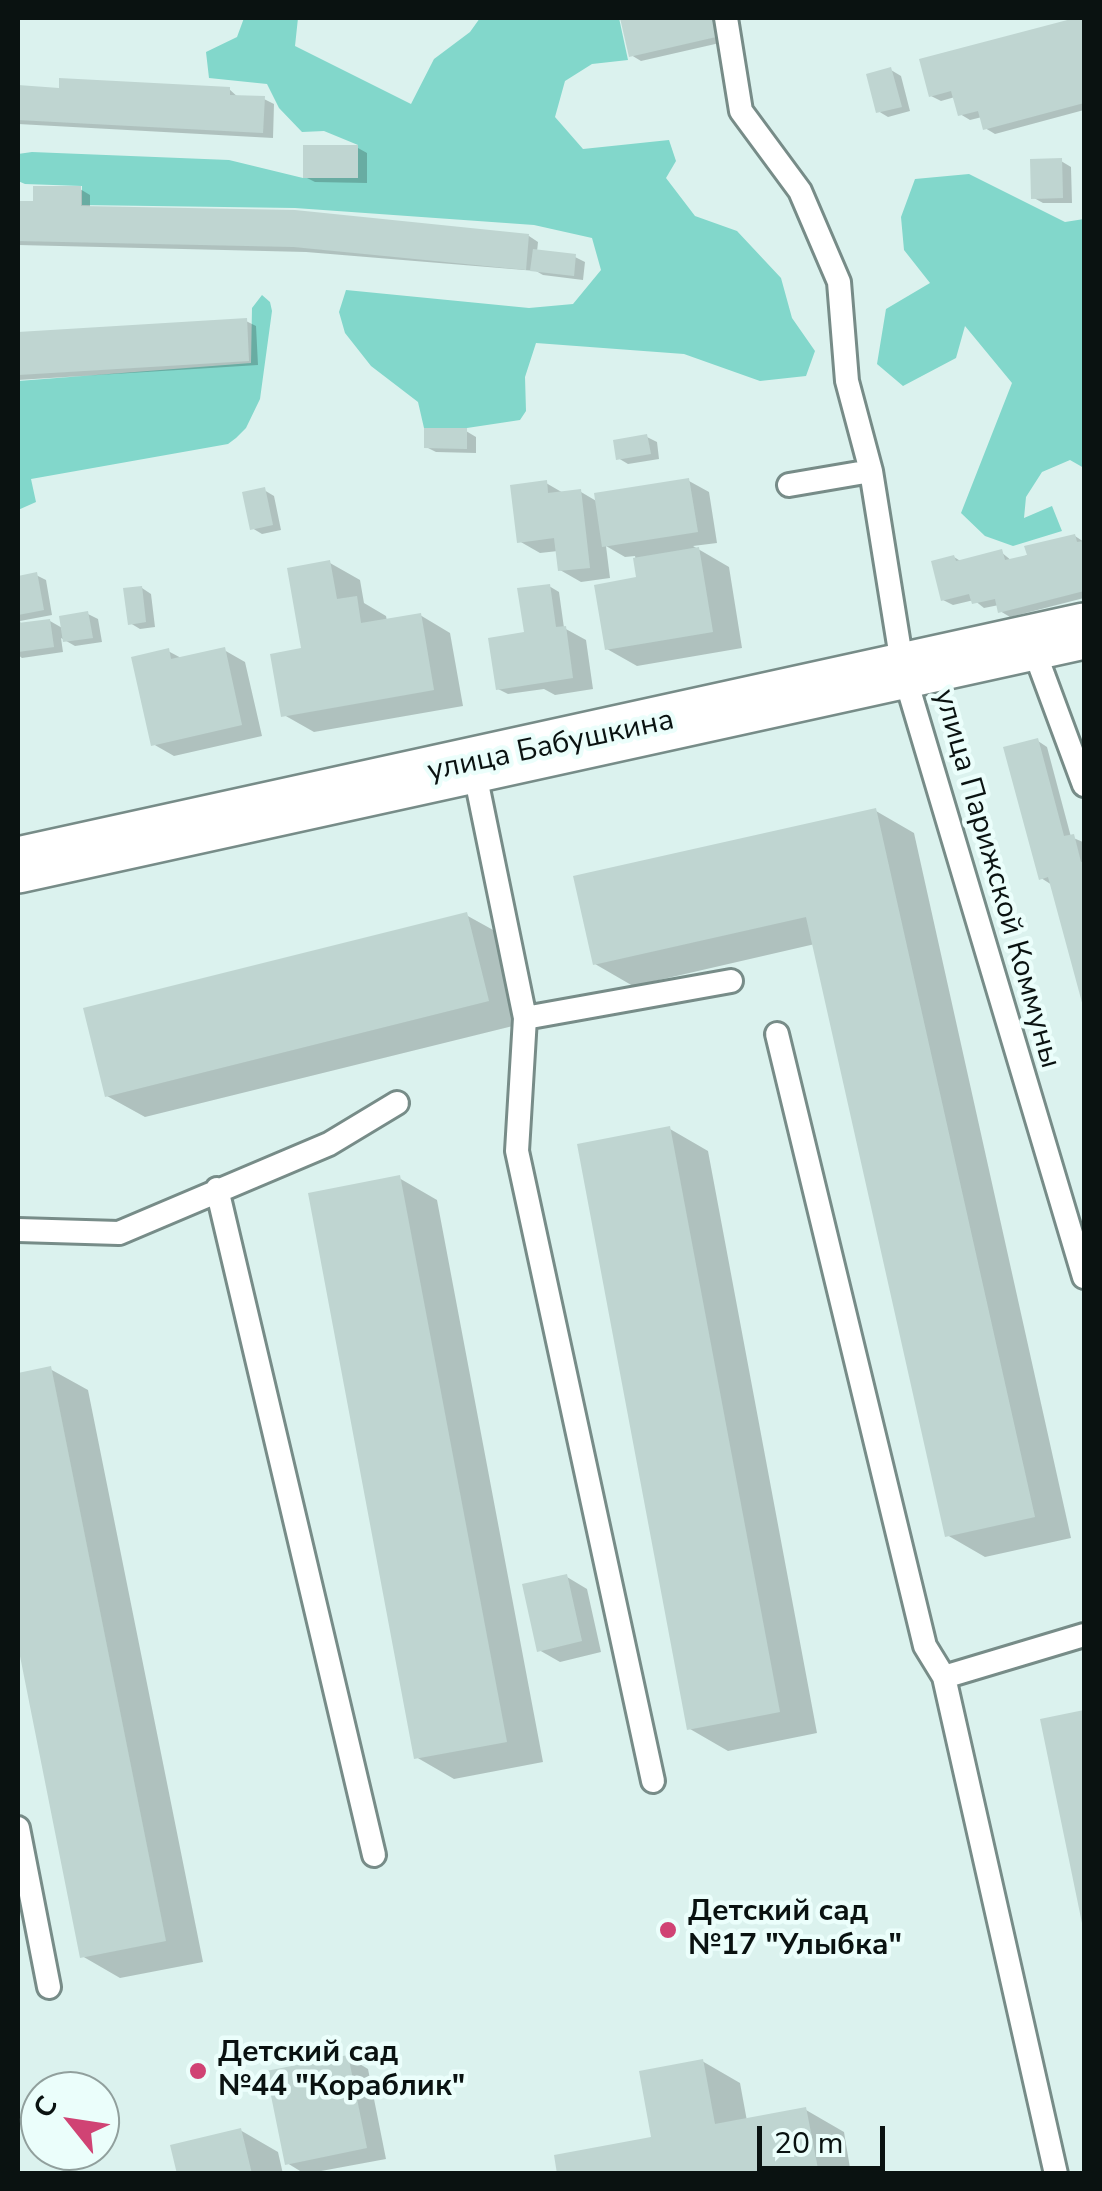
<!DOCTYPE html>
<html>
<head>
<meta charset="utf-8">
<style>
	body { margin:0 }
	#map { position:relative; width:1102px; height:2191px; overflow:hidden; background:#dbf2ee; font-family:"Nunito Sans",sans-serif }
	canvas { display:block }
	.frame { position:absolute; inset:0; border:20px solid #0a1211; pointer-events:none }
	.north { position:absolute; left:20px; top:2071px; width:100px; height:100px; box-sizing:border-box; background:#ebfefb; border:2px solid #91a09d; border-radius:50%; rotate:300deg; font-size:28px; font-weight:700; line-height:40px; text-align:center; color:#0a1211 }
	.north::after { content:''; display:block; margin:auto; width:35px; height:45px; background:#d04374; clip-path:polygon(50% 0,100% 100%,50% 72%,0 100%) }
	.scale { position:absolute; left:757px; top:2126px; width:128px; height:45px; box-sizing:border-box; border:5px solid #0a1211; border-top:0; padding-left:12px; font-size:30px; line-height:35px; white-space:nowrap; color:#0a1211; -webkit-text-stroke:8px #ebfefb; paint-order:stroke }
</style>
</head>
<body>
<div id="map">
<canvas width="1102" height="2191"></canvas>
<div class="frame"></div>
<div class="north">С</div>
<div class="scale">20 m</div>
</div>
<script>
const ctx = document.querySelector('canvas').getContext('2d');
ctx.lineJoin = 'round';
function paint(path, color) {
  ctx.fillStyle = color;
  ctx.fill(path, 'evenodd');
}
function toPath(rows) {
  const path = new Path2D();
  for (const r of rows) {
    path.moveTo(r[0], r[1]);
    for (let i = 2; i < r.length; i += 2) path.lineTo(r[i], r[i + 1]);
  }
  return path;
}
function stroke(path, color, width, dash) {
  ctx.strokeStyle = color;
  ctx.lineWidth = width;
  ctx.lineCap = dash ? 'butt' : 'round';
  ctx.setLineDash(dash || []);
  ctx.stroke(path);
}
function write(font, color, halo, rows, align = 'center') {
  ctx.font = font + ' "Nunito Sans",sans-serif';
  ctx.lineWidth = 9;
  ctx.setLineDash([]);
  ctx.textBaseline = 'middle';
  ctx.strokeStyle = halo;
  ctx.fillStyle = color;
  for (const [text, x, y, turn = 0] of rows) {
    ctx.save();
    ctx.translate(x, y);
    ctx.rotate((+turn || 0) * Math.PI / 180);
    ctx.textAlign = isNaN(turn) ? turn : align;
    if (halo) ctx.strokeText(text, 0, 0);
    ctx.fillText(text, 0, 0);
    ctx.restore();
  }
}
paint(toPath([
	[244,18,298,18,295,46,411,104,434,59,470,32,480,18,619,18,628,60,592,64,565,81,555,117,583,149,669,140,676,161,666,178,695,216,737,231,781,278,792,318,815,351,806,376,760,381,684,354,536,343,525,377,526,411,520,420,467,428,424,428,418,402,371,366,345,333,339,312,346,290,529,308,573,304,601,270,592,238,534,225,295,208,82,205,82,186,25,184,18,181,18,154,32,152,229,160,303,178,358,178,358,145,324,131,302,132,279,108,267,84,209,78,206,52,237,37],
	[969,174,1065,222,1084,219,1084,468,1070,460,1042,472,1026,497,1024,518,1052,506,1062,531,1013,546,985,536,961,513,1012,383,965,326,956,358,903,386,877,364,886,309,930,283,904,250,901,217,915,179],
	[262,295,270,302,272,311,260,399,246,428,236,438,228,444,31,479,36,502,18,510,18,381,251,363,252,308]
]), '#82d7cb');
paint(toPath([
	[623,18,719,18,724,42,641,61,631,55],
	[1084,18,1084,110,995,134,985,128,982,117,970,120,960,114,955,97,941,101,931,96,922,61],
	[891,70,901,76,910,111,888,117,878,111],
	[18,88,229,89,239,98,264,99,274,104,273,138,18,124],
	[358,148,367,153,367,183,315,182,305,177],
	[1061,161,1071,167,1072,203,1043,203,1034,198],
	[80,189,90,195,90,208,529,236,538,242,537,252,575,257,585,262,583,280,543,275,536,271,306,252,18,245,18,204,35,204],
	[246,321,256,326,258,365,18,380,18,335],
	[466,431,476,437,476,453,436,452,426,447],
	[647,437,657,442,659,459,628,464,618,458],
	[689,481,709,492,717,543,693,546,729,567,742,648,637,666,607,649,639,579,635,556,625,557,606,546,610,578,581,582,560,570,558,551,540,553,519,541,546,483,565,494,581,492,598,502],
	[264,490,274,496,281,530,262,534,252,528],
	[1075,536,1084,542,1084,598,1010,617,1000,611,999,605,984,608,974,600,953,605,943,600,954,557,962,562,1001,552,1012,561],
	[330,563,360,580,364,603,386,616,387,621,420,615,450,633,463,706,314,732,284,715],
	[36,575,46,580,52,615,20,621,21,625,50,621,64,629,88,614,98,619,102,642,75,646,61,638,63,652,22,658,18,655,18,578],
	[549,586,559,592,564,628,586,640,593,689,555,695,544,689,508,694,498,689],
	[142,588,151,594,155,627,140,629,130,623],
	[224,650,245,662,262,736,174,756,153,744,168,651,183,659],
	[1038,741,1047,747,1071,837,1083,842,1084,848,1084,1005,1052,885,1041,878],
	[876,811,914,833,1071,1538,985,1557,947,1535,815,944,633,986,595,964],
	[466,915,504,936,525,1023,145,1117,107,1096],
	[670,1129,708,1151,817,1733,728,1751,690,1729],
	[399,1178,437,1200,543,1762,454,1779,416,1757],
	[50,1369,88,1390,203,1962,120,1978,82,1956,18,1633,18,1375],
	[567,1577,587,1589,601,1652,560,1662,539,1650],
	[1084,1712,1084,1925,1043,1721],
	[348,2057,368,2069,386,2159,305,2174,287,2163],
	[702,2061,740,2083,747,2121,806,2110,844,2132,851,2174,560,2174,654,2138],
	[240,2130,278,2152,283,2174,179,2174]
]), '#0003');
paint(toPath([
	[620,18,712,18,716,37,629,57],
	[1075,18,1084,18,1084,103,983,130,978,111,958,116,951,91,929,97,919,59],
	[891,67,902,107,876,113,866,74],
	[59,78,230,87,230,95,265,96,263,133,18,120,18,85,59,88],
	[303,145,358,145,358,178,303,178],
	[1062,158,1063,198,1031,199,1030,159],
	[33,186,81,186,81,206,295,210,529,234,526,270,294,247,18,241,18,201,33,201],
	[533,249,576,254,574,276,530,271],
	[247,318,249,361,18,375,18,332],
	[424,428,467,428,467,449,424,448],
	[647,434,651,454,616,460,613,440],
	[689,478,698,532,602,547,594,493],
	[547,480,548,493,581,489,590,568,558,571,554,538,517,543,510,485],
	[265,487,273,525,250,530,242,492],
	[1075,534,1077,542,1084,541,1084,591,998,613,995,599,972,604,969,594,941,601,931,561,954,555,956,561,1002,549,1005,560,1027,555,1024,546],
	[699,547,713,632,605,650,594,585,636,577,633,558],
	[330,560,337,599,357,596,361,623,421,613,434,690,281,717,270,654,301,648,287,568],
	[37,572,44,610,18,615,18,576],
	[550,584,556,627,566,626,573,678,496,690,488,638,524,632,517,588],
	[142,586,146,622,128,625,123,588],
	[88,611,93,638,63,642,59,616],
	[50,619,54,647,18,652,18,623],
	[225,647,242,725,151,746,131,657,169,648,171,659],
	[1038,738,1064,836,1074,834,1081,862,1084,861,1084,1010,1048,877,1039,880,1003,747],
	[876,808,1035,1517,945,1537,806,917,593,965,573,876],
	[467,912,489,1001,105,1097,83,1008],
	[670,1126,780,1712,687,1730,577,1144],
	[400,1175,507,1742,414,1759,308,1193],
	[51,1366,166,1941,80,1958,18,1646,18,1373],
	[567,1574,582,1641,537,1652,522,1584],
	[1084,1710,1084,1928,1083,1928,1040,1719],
	[348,2055,367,2148,285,2165,266,2071],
	[703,2059,715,2124,806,2107,819,2174,557,2174,554,2155,651,2137,639,2071],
	[241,2128,252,2174,177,2174,170,2145]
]), '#bfd5d1');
const service = toPath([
	[726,18,741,111,800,191,839,282,847,381,871,471,903,670,1084,1277],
	[789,485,871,471],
	[1031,642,1084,785],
	[473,764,525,1018,517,1151,653,1781],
	[525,1018,731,981],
	[777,1034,925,1646,944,1677,1084,1635],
	[217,1189,374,1855],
	[18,1230,119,1233,329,1144,397,1103],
	[944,1677,1056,2174],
	[18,1828,49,1987]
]);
const tertiary = toPath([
	[18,865,1084,631]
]);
stroke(service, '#778c88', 28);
stroke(tertiary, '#778c88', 60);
stroke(service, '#fff', 22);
stroke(tertiary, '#fff', 55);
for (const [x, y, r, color] of [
	[668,1930,10,"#d04374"],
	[198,2071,10,"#d04374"]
]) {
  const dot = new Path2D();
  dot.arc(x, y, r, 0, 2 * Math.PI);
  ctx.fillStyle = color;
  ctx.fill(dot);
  stroke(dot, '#ebfefb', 4);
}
write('30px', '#0a1211', '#ebfefb', [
	["улица Бабушкина",551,747,-12],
	["улица Парижской Коммуны",996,879,74]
]);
write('bold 30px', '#0a1211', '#ebfefb', [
	["Детский сад",688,1913],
	["№17 \"Улыбка\"",688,1947],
	["Детский сад",218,2054],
	["№44 \"Кораблик\"",218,2088]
], 'left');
</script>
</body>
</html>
